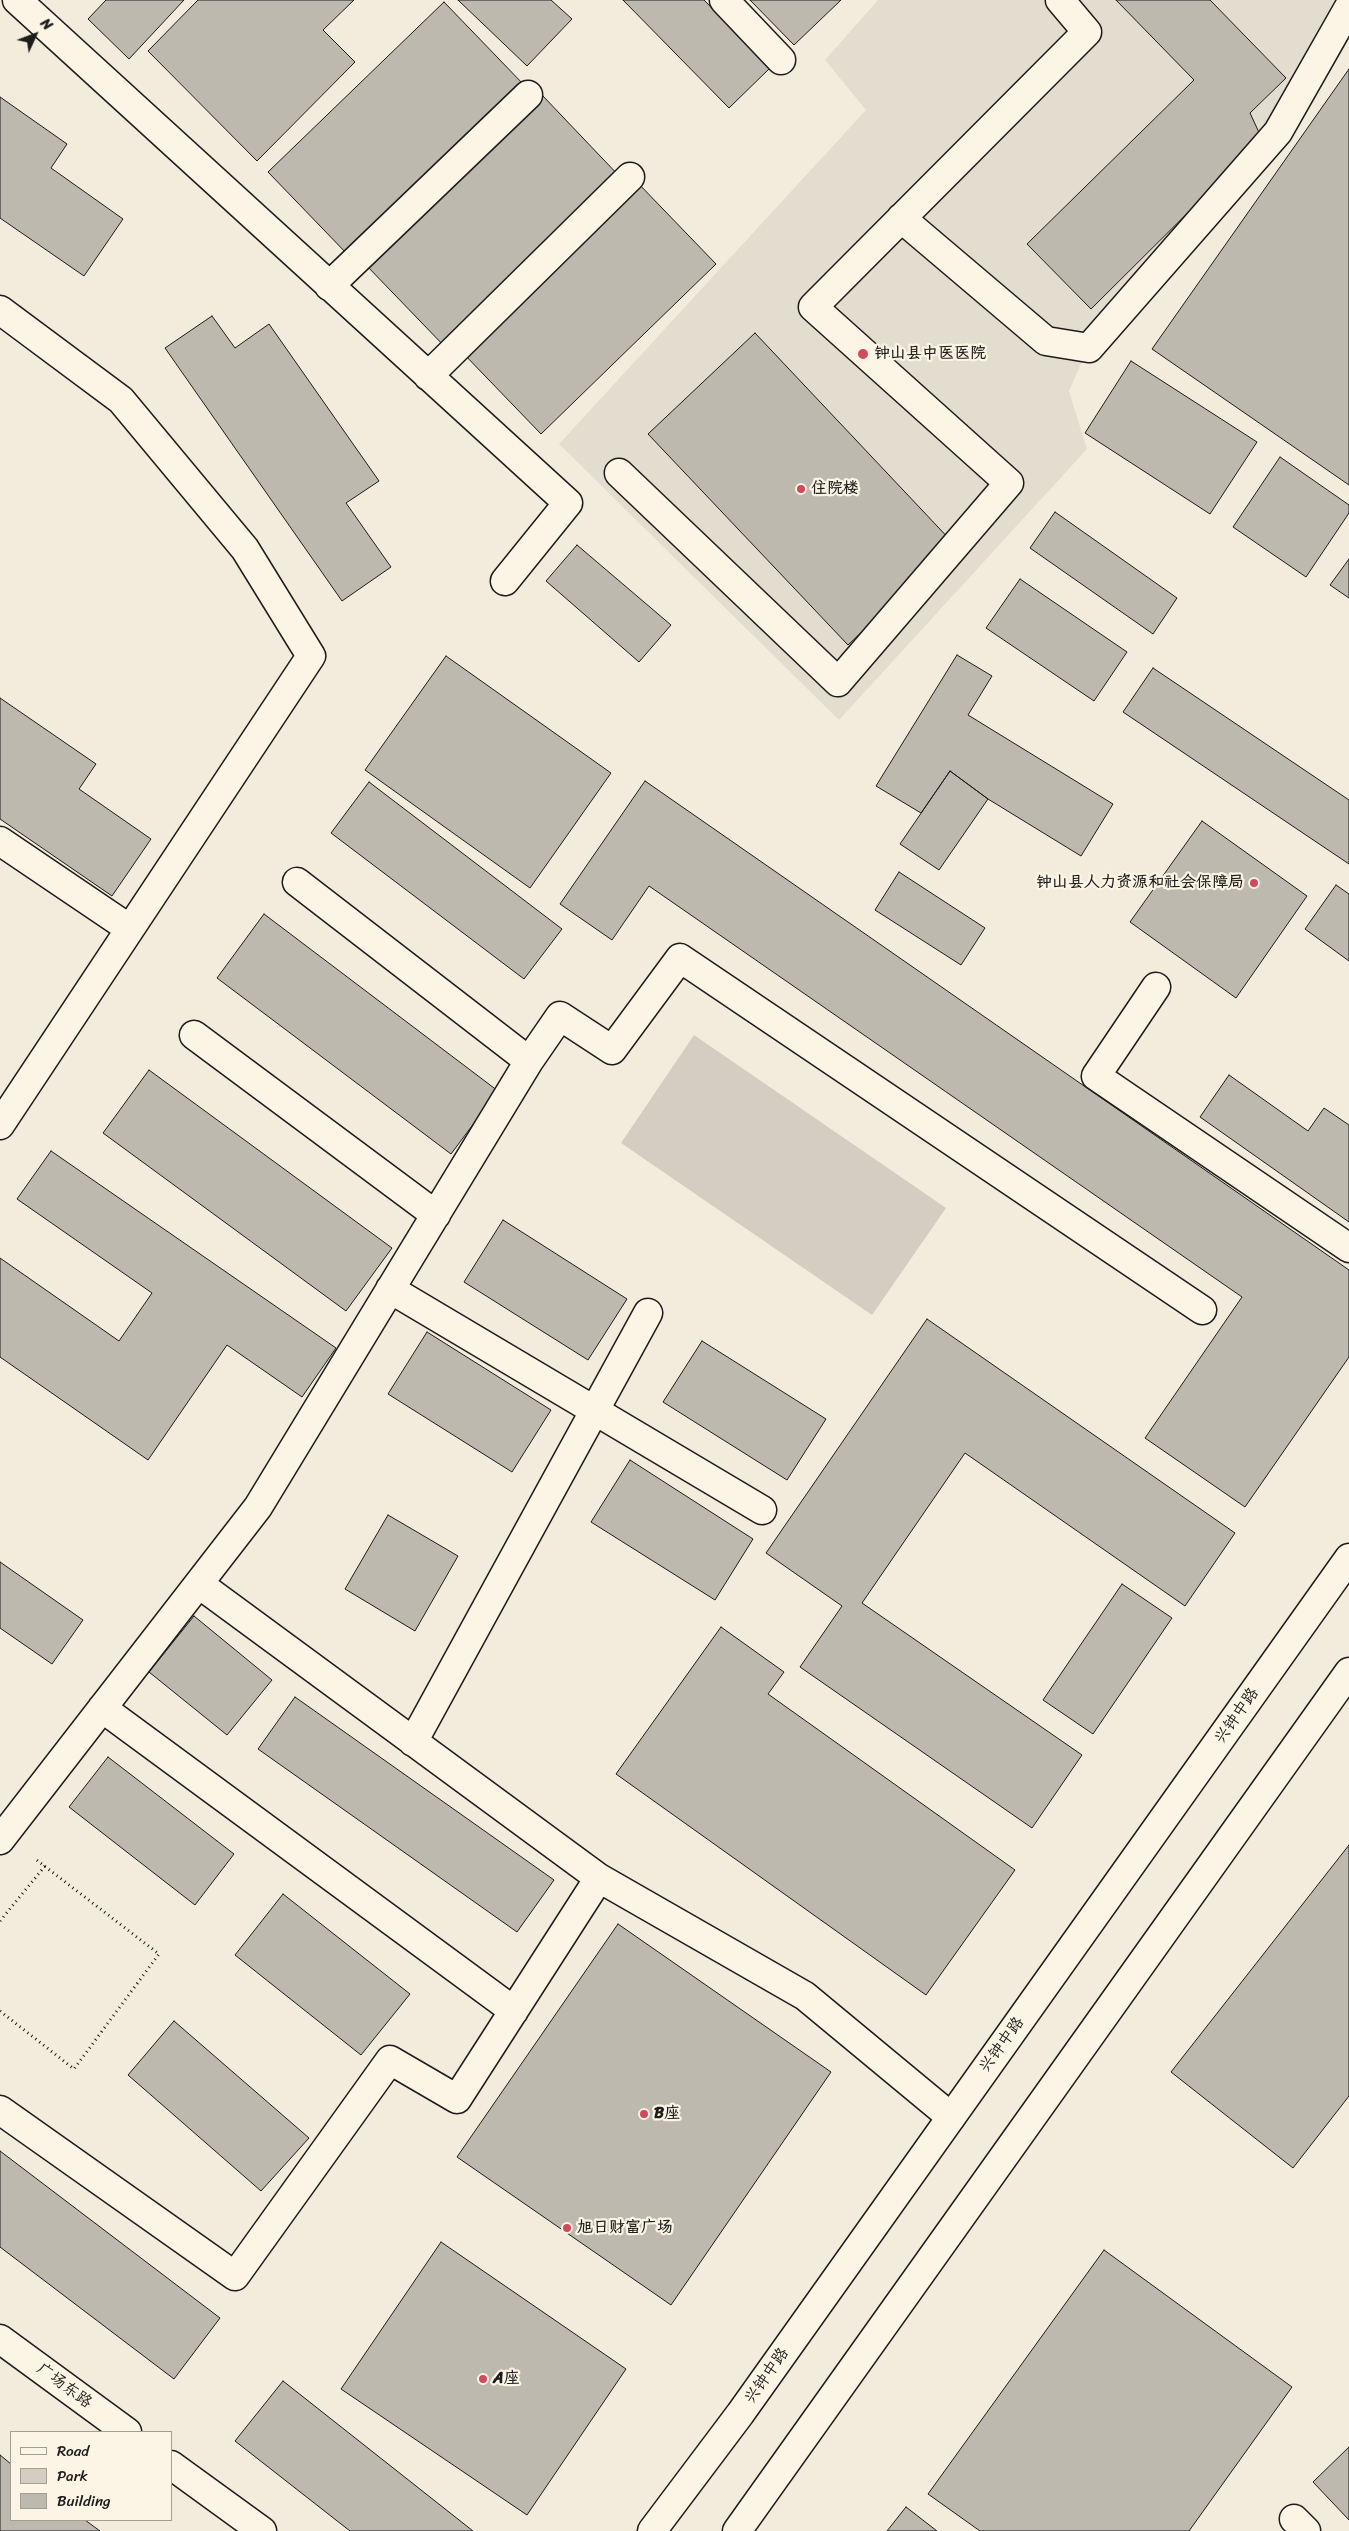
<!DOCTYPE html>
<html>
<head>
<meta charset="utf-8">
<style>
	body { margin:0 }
	#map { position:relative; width:1349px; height:2531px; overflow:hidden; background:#f3ecdd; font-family:Sriracha,sans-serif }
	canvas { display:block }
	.legend { position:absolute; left:10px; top:2431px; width:162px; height:90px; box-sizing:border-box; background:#fcf5e5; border:1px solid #a29e95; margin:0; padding:6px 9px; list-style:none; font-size:15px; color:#1c1c1c }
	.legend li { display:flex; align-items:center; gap:10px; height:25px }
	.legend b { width:25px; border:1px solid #a29e95 }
	.north { position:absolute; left:10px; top:10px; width:50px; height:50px; -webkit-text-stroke:4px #fcf5e5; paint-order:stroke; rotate:47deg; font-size:14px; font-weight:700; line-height:20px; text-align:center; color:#1c1c1c }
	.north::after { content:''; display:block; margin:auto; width:18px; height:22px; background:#1c1c1c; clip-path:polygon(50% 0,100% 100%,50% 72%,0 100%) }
</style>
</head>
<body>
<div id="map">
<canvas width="1349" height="2531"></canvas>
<ul class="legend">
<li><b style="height:6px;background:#fcf5e5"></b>Road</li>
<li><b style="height:14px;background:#d3cec1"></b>Park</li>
<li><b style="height:14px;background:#beb9ae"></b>Building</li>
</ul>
<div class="north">N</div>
</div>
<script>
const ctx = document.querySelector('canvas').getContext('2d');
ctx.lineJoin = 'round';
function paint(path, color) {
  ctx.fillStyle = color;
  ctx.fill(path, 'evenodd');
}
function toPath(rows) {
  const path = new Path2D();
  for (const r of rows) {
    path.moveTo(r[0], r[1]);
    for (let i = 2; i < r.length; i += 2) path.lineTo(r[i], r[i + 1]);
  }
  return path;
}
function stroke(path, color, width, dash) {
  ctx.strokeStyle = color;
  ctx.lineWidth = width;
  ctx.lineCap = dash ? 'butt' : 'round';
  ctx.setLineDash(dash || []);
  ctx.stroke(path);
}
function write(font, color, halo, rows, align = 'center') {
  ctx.font = font + ' Sriracha,"LXGW WenKai TC",sans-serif';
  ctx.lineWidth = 4.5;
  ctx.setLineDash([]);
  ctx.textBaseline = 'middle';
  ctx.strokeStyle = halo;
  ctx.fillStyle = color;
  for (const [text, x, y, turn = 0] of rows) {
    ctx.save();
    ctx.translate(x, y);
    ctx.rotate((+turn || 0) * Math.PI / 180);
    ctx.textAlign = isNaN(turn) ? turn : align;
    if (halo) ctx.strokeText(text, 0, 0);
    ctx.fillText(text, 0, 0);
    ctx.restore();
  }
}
paint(toPath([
	[878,0,1349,0,1349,29,1101,318,1069,391,1087,449,839,720,559,444,866,110,825,60]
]), '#e3ddcf');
paint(toPath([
	[694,1035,946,1208,872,1315,621,1143]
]), '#d3cec1');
const building = toPath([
	[106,0,184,0,129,59,88,19,106,0],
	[198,0,354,0,323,30,355,62,257,161,148,51,198,0],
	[458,0,551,0,572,19,527,66,458,0],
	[623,0,704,0,770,68,729,108,623,0],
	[750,0,841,0,794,45,750,0],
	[1116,0,1210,0,1286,78,1250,113,1262,139,1091,309,1027,244,1194,80,1116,0],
	[444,2,525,86,349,256,268,172,444,2],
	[1349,69,1349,485,1152,349,1349,69],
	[542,95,622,179,447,349,366,265,542,95],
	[0,97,67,144,51,168,123,219,84,276,0,218,0,97],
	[635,180,716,264,541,434,460,350,635,180],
	[212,316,235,348,269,324,379,481,346,503,391,567,342,601,165,348,212,316],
	[755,333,954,544,848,645,648,434,755,333],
	[1131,361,1257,442,1210,514,1085,433,1131,361],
	[1280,457,1349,505,1349,513,1306,577,1233,527,1280,457],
	[1055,512,1177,598,1153,634,1030,548,1055,512],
	[577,545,671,625,639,662,546,581,577,545],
	[1349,559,1349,598,1330,585,1349,559],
	[1020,579,1127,652,1094,701,986,628,1020,579],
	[957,655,992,676,968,715,1113,804,1081,856,988,799,950,771,921,813,876,786,957,655],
	[446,656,611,773,530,888,365,770,446,656],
	[1153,668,1349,800,1349,864,1123,712,1153,668],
	[0,698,96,764,79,789,151,839,112,896,0,819,0,698],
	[950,771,988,799,939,870,900,844,950,771],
	[645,781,1349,1270,1349,1357,1245,1507,1145,1438,1242,1297,649,886,612,940,560,904,645,781],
	[369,782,562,929,524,979,331,833,369,782],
	[1202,821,1307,896,1236,998,1130,922,1202,821],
	[899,872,985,928,961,965,875,910,899,872],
	[1336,885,1349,894,1349,961,1305,929,1336,885],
	[264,914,498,1091,451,1154,217,978,264,914],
	[149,1070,392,1248,346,1311,103,1133,149,1070],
	[1229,1075,1308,1131,1324,1108,1349,1125,1349,1222,1200,1117,1229,1075],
	[51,1151,336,1348,302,1397,227,1345,148,1460,0,1357,0,1258,119,1341,152,1293,17,1199,51,1151],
	[503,1220,627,1299,588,1360,464,1282,503,1220],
	[927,1319,1235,1533,1185,1606,965,1453,862,1603,1082,1755,1032,1828,800,1667,842,1606,766,1553,927,1319],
	[427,1332,551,1410,512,1472,388,1394,427,1332],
	[702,1341,826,1419,787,1480,663,1402,702,1341],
	[630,1460,753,1539,715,1600,591,1522,630,1460],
	[388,1515,458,1556,415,1631,345,1589,388,1515],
	[0,1562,83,1620,52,1664,0,1628,0,1562],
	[1122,1584,1172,1618,1093,1734,1043,1700,1122,1584],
	[194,1616,272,1680,227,1735,149,1672,194,1616],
	[721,1627,784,1672,768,1694,1015,1870,926,1995,616,1774,721,1627],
	[295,1697,554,1880,517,1932,258,1749,295,1697],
	[108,1757,234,1854,195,1905,69,1807,108,1757],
	[1349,1845,1349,2096,1293,2168,1171,2072,1349,1845],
	[283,1894,410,1994,361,2055,235,1955,283,1894],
	[618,1924,831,2072,671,2305,457,2157,618,1924],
	[174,2021,309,2138,261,2191,128,2075,174,2021],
	[0,2151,220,2318,174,2379,0,2247,0,2151],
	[441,2242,626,2369,527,2515,341,2389,441,2242],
	[1104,2250,1292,2387,1189,2531,980,2531,928,2494,1104,2250],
	[283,2381,473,2531,350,2531,235,2441,283,2381],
	[1349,2447,1349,2520,1313,2482,1349,2447],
	[0,2455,11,2464,11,2520,85,2520,100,2531,0,2531,0,2455],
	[906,2507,937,2531,887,2531,906,2507]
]);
paint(building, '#beb9ae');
stroke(building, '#1c1c1c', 1);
const minor = toPath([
	[17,0,568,503,505,581],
	[724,0,781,60],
	[901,218,1046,341,1089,348,1278,132,1349,7],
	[329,286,528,95],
	[0,310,121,400,245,549,311,656,0,1125],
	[428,376,630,177],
	[619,473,838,682,1009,483,813,307,1087,32,1060,0],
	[0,841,130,929],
	[297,882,529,1061],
	[1156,987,1096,1076,1349,1248],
	[194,1035,436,1215],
	[390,1289,762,1510],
	[199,1584,599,1878,805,1996,951,2117],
	[102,1708,514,2011],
	[413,1742,648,1313],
	[0,1840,258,1507,529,1061,560,1016,612,1050,680,958,1202,1310],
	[0,2110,235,2276,390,2060,457,2099,599,1878],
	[0,2339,127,2432],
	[171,2465,262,2531],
	[1294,2519,1306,2531]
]);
const major = toPath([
	[652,2531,740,2414,1349,1558],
	[737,2531,1349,1672]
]);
stroke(minor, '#1c1c1c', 31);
stroke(major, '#1c1c1c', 31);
stroke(toPath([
	[0,1921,45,1866],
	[0,2011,74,2069,159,1954,34,1858]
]), '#1c1c1c', 3, [1, 4]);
stroke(minor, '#fcf5e5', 28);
stroke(major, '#fcf5e5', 28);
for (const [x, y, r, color] of [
	[863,354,6,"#d1495b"],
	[801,489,5,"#d1495b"],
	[1254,883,5,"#d1495b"],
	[644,2114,5,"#d1495b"],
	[567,2228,5,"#d1495b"],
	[483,2379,5,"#d1495b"]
]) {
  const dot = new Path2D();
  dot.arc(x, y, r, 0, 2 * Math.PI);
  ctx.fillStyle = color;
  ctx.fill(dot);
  stroke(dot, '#fcf5e5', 2);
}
write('bold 16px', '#1c1c1c', '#fcf5e5', [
	["钟山县中医医院",874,354],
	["住院楼",811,489],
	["钟山县人力资源和社会保障局",1244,883,"right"],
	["B座",654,2114],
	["旭日财富广场",577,2228],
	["A座",493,2379]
], 'left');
write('16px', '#1c1c1c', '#fcf5e5', [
	["兴钟中路",1237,1716,-55],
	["兴钟中路",1002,2045,-54],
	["兴钟中路",767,2376,-55],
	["广场东路",64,2386,36]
]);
</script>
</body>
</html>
